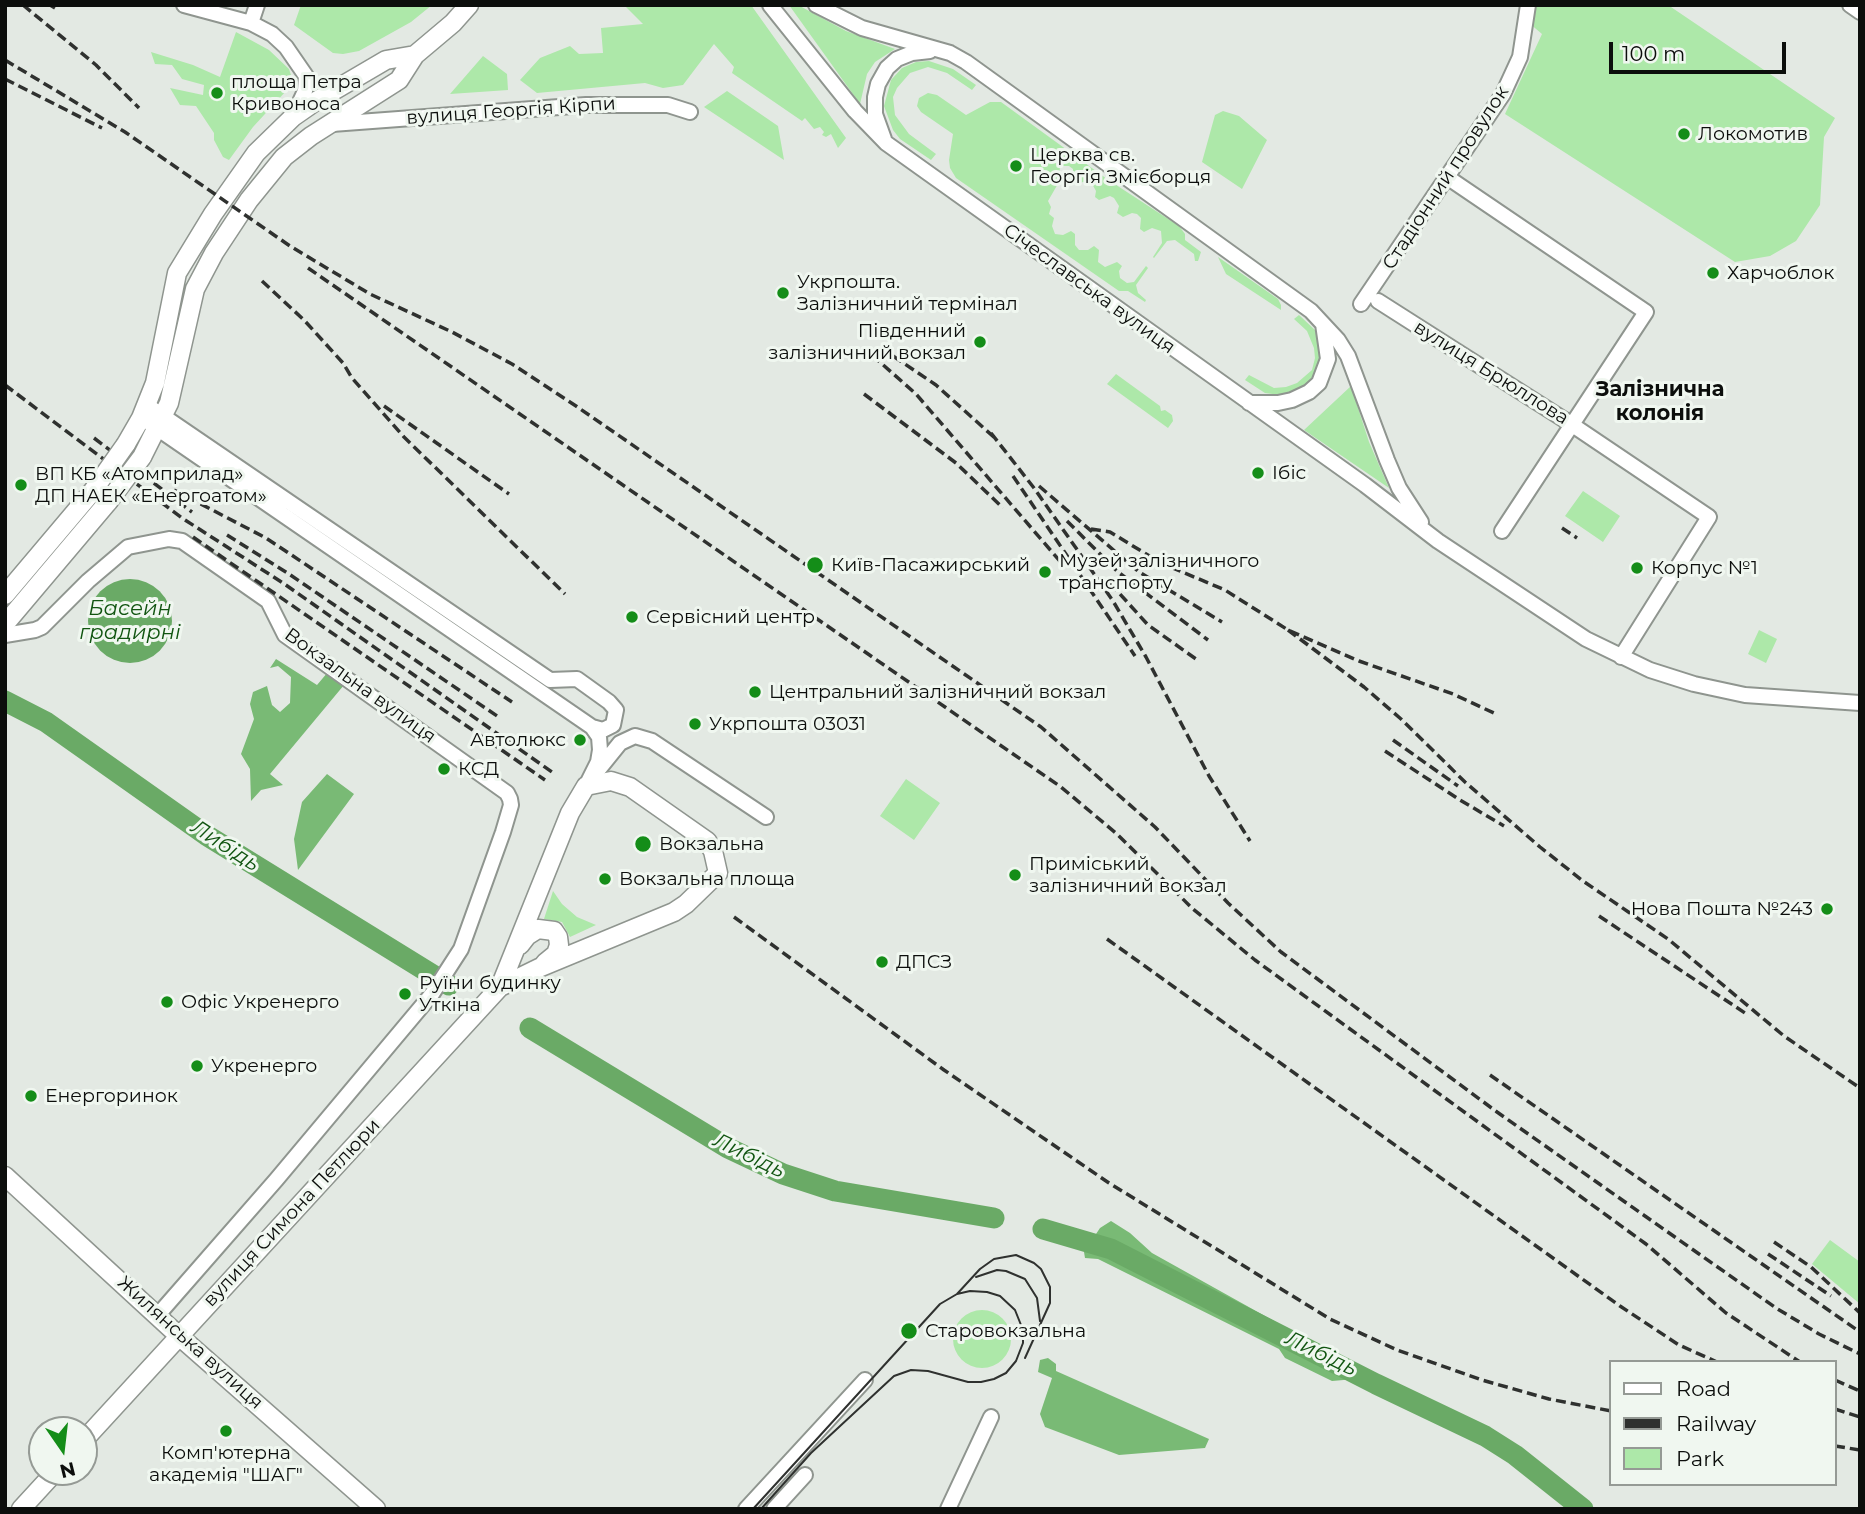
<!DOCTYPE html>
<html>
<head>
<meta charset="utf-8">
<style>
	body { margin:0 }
	#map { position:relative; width:1865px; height:1514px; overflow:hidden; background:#e3e9e3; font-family:Montserrat,sans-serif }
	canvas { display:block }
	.frame { position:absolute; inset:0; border:7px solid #0c0e0c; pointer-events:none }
	.legend { position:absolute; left:1609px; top:1360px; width:228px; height:126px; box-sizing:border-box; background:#f0f7f0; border:2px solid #959a95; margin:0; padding:9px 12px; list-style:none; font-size:21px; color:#0c0e0c }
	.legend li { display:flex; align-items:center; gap:14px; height:35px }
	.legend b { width:35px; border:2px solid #959a95 }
	.north { position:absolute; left:28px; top:1416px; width:70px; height:70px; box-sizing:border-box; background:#f0f7f0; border:2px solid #959a95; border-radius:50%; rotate:166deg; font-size:19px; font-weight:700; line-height:28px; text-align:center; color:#0c0e0c }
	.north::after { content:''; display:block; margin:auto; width:24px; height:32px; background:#148d18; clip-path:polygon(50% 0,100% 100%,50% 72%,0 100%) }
	.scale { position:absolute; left:1609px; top:42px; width:177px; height:32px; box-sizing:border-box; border:4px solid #0c0e0c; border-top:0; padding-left:9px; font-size:21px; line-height:24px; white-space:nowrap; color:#0c0e0c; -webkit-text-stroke:5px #f0f7f0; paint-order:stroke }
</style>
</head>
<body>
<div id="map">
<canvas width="1865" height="1514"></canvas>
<div class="frame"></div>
<ul class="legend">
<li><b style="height:9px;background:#fff"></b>Road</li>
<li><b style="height:9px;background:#2f312f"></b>Railway</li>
<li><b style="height:19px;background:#ade8a9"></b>Park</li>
</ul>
<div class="north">N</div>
<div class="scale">100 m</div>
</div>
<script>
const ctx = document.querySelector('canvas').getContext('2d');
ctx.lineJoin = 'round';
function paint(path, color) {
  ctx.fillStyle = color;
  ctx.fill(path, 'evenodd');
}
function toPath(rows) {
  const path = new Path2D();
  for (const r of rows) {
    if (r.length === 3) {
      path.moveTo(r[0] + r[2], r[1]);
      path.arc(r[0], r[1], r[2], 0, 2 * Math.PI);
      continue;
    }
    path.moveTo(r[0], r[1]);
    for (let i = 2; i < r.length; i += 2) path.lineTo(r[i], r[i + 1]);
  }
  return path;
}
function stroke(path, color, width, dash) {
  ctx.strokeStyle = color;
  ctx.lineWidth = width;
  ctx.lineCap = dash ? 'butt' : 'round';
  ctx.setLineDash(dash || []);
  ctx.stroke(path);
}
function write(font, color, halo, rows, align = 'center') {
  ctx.font = font + ' Montserrat,sans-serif';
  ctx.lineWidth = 6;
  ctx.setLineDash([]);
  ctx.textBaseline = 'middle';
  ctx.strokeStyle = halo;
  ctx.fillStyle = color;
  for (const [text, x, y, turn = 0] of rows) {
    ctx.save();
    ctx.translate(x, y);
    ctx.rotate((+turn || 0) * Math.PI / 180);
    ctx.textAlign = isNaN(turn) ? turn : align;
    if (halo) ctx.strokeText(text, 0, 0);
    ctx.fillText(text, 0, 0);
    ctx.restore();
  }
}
paint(toPath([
	[301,5,432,5,411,22,359,51,343,54,333,53,294,25],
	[624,5,751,5,846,138,838,148,831,134,826,137,822,135,824,132,820,127,814,129,805,118,802,121,732,73,734,67,714,44,683,85,663,88,645,83,537,93,520,80,540,58,570,46,579,54,603,53,601,28,643,24],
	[789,5,798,5,846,31,895,49,875,62,867,74,860,104],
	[1536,5,1668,5,1835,118,1824,137,1820,205,1796,241,1770,256,1735,262,1505,114,1542,34,1529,23,1529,15],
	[236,32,269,50,289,69,292,78,286,91,253,127,229,160,223,157,214,140,214,133,196,106,180,105,170,88,203,95,204,85,182,79,172,65,155,64,151,52,193,65,220,77],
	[483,56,507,74,508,90,450,94],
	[929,61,953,69,976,85,972,90,947,73,928,67,910,73,897,88,893,97,895,115,909,134,936,154,931,160,900,139,893,130,884,106,891,80,902,68,916,62],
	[727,91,778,126,784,160,704,107],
	[928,93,937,95,966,115,990,102,1001,102,1107,179,1179,226,1185,234,1185,240,1201,252,1198,261,1195,261,1194,254,1175,240,1167,241,1154,258,1153,257,1162,243,1161,231,1152,228,1144,232,1140,229,1141,218,1137,214,1132,213,1123,217,1117,213,1119,206,1114,198,1110,196,1099,200,1095,197,1096,191,1091,182,1086,181,1077,184,1073,181,1073,169,1069,166,1060,166,1059,182,1048,201,1051,207,1049,214,1054,218,1052,226,1055,234,1063,235,1071,231,1075,234,1075,245,1079,250,1088,250,1094,246,1099,250,1098,262,1105,267,1117,262,1122,266,1119,271,1120,278,1127,283,1134,282,1146,266,1148,268,1136,285,1138,293,1146,300,1145,302,1128,291,1119,291,956,178,950,168,949,160,953,134,921,112,917,106,919,98],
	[1223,111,1239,116,1267,140,1242,189,1202,162,1215,115],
	[1218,257,1278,299,1281,305,1281,310,1226,274],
	[1299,315,1315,330,1321,348,1318,367,1310,381,1294,392,1280,395,1265,393,1245,380,1249,375,1274,388,1286,387,1297,383,1312,370,1315,358,1314,348,1307,331,1294,319],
	[1116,374,1160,406,1161,411,1165,410,1172,415,1173,421,1168,428,1107,384],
	[1351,386,1369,442,1389,488,1304,430],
	[1583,491,1620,516,1603,542,1565,516],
	[1759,630,1777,639,1766,663,1748,654],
	[906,779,940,803,914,840,880,816],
	[553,891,562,904,577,917,596,925,570,937,562,922,544,919],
	[1830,1240,1860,1262,1860,1304,1812,1264],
	[982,1339,29]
]), '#ade8a9');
paint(toPath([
	[276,659,317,685,328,672,344,685,270,774,283,785,261,790,251,801,250,769,241,754,254,719,250,704,253,692,267,686,272,705,280,712,290,703,291,677,278,666,270,668],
	[327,774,354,794,298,870,294,839,302,802],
	[1111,1221,1130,1233,1152,1253,1299,1335,1310,1345,1348,1363,1359,1371,1355,1379,1332,1381,1285,1358,1279,1349,1098,1259,1085,1258,1084,1252,1100,1228],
	[1048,1358,1056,1364,1056,1371,1209,1439,1205,1448,1119,1455,1045,1427,1040,1414,1052,1378,1038,1372,1040,1360]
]), '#79ba75');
paint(toPath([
	[130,621,42]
]), '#6aaa66');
stroke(toPath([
	[5,701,46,722,206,835,449,985],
	[530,1028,728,1148,783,1174,835,1191,994,1218],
	[1043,1229,1111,1249,1376,1384,1485,1436,1515,1455,1583,1509]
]), '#6aaa66', 21);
const minor = toPath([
	[184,5,251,23,272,34,286,47,306,76,305,91,293,117],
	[770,5,855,111,886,143,1365,485,1438,541,1586,639,1650,670,1694,684,1745,695,1860,703],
	[816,5,862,28,950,53,966,62,1311,311,1338,340,1348,356,1387,460,1399,488,1421,522],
	[1850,5,1860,12],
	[251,23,257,5],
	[332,124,586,105,668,105,690,112],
	[884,139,875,114,875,97,878,84,887,68,897,59,912,53,930,51],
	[1447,177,1646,312,1502,531],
	[1378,301,1571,424,1709,517,1621,657],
	[1361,304,1503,94,1520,57,1528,5],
	[1249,403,1278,403,1292,400,1309,392,1319,383,1328,359,1323,324],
	[147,405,550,680,577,679,609,702,616,710,613,725,603,730,592,727],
	[148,422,592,727,599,737,600,750,598,762,586,786],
	[5,635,35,630,42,627,88,581,128,547,169,539,182,541,268,601,285,635,507,793,510,799,511,805,503,832,461,949,432,994,276,1180,157,1316],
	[599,769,620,743,635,736,652,741,766,817],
	[746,1509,865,1380],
	[774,1509,805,1475],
	[948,1509,991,1417]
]);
const major = toPath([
	[126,444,141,418,155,383,177,273,213,214,256,153,293,117,316,101,386,60,415,55],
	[142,457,169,403,195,289,214,253,249,200,284,157,311,136,399,80,415,55,453,23,469,5],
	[5,595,92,492],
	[5,624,108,502],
	[520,945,527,936,538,929,554,931,558,937,559,945,556,954,545,963],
	[5,1176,179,1336,376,1509],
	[84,1440,500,987,570,813,586,786,611,781,630,787,707,841,713,851,718,873,686,904,674,912,541,967,500,987],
	[21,1509,55,1472]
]);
stroke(minor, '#8f958f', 18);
stroke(major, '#8f958f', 21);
stroke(minor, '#fff', 14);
stroke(major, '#fff', 18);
stroke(toPath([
	[976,1277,997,1270,1006,1271,1025,1279,1037,1298,1040,1321],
	[957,1294,980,1269,994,1259,1016,1255,1034,1263,1041,1269,1050,1287,1050,1303,1025,1358],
	[753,1509,940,1304,957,1294,970,1291,987,1292,1000,1296,1015,1310,1023,1330,1023,1343,1016,1361,1006,1373,994,1379,981,1382,968,1382,928,1371,911,1370,894,1376,811,1453,761,1509]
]), '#2f312f', 2);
stroke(toPath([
	[23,5,96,65,139,108],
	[50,5,55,8],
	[5,60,125,132,290,246,370,294,452,332,512,364,576,406,1041,727,1155,827,1228,903,1281,952,1497,1112,1776,1308,1819,1334,1860,1354],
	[5,79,102,128],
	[308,268,1061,787,1117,834,1193,909,1255,960,1646,1244,1726,1313,1800,1362],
	[262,281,304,320,343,363,352,378,404,437,565,594],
	[872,355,916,394,1065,567],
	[893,356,936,385,996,439],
	[5,385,182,518,283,583,552,772],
	[864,394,956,463,1003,508],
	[384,406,509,494],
	[991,433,1034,488,1113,601,1146,657,1209,776,1250,841],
	[94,438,192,512],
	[1013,476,1135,656],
	[1039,486,1139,572,1222,622],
	[174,490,266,538,512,702],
	[1067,521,1118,572,1208,640],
	[1562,528,1577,538],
	[1091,529,1110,532,1161,563,1225,590,1288,630,1359,661,1453,694,1496,714],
	[227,535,289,574,500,718],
	[193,537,545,780],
	[1110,583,1148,625,1196,659],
	[1288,630,1364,687,1401,719,1465,782,1540,847,1583,881,1668,939,1784,1036,1860,1088],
	[1393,740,1458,786],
	[1385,751,1460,800,1504,826],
	[1599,916,1745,1013],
	[734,917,944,1070,1109,1183,1330,1319,1397,1350,1482,1380,1549,1399,1611,1411],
	[1107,939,1620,1306,1679,1345,1717,1362],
	[1490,1075,1860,1332],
	[1774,1242,1811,1267,1860,1313],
	[1768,1254,1831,1296],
	[1835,1380,1860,1391],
	[1835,1409,1860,1417],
	[1835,1446,1860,1450]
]), '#2f312f', 3.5, [10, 5]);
const majorBridge = toPath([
	[92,492,126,444],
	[108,502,142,457]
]);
stroke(majorBridge, '#8f958f', 21, []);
stroke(majorBridge, '#fff', 18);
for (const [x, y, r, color] of [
	[217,93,7,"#148d18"],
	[1684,134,7,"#148d18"],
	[1016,166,7,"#148d18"],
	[1713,273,7,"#148d18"],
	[783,293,7,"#148d18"],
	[980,342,7,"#148d18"],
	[1258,473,7,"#148d18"],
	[21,485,7,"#148d18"],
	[815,565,9,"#148d18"],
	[1637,568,7,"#148d18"],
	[1045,572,7,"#148d18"],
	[632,617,7,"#148d18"],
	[755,692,7,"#148d18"],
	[695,724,7,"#148d18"],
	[580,740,7,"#148d18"],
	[444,769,7,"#148d18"],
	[643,844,9,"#148d18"],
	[1015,875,7,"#148d18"],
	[605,879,7,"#148d18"],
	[1827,909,7,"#148d18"],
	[882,962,7,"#148d18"],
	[405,994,7,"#148d18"],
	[167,1002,7,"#148d18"],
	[197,1066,7,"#148d18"],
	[31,1096,7,"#148d18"],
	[909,1331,9,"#148d18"],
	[226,1431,7,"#148d18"]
]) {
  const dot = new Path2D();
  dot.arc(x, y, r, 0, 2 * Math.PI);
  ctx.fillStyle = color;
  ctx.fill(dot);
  stroke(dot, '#f0f7f0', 2.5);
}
write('19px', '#0c0e0c', '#f0f7f0', [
	["площа Петра",231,82],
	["Кривоноса",231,104],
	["Локомотив",1698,134],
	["Церква св.",1030,155],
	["Георгія Змієборця",1030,177],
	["Харчоблок",1727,273],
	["Укрпошта.",797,282],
	["Залізничний термінал",797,304],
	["Південний",966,331,"right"],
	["залізничний вокзал",966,353,"right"],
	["Ібіс",1272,473],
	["ВП КБ «Атомприлад»",35,474],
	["ДП НАЕК «Енергоатом»",35,496],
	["Музей залізничного",1059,561],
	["транспорту",1059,583],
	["Київ-Пасажирський",831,565],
	["Корпус №1",1651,568],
	["Сервісний центр",646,617],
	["Центральний залізничний вокзал",769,692],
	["Укрпошта 03031",709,724],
	["Автолюкс",566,740,"right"],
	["КСД",458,769],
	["Вокзальна",659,844],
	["Приміський",1029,864],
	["залізничний вокзал",1029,886],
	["Вокзальна площа",619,879],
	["Нова Пошта №243",1813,909,"right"],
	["ДПСЗ",896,962],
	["Руїни будинку",419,983],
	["Уткіна",419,1005],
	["Офіс Укренерго",181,1002],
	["Укренерго",211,1066],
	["Енергоринок",45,1096],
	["Старовокзальна",925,1331],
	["Комп'ютерна",226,1453,"center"],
	["академія \"ШАГ\"",226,1475,"center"]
], 'left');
write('19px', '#0c0e0c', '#f0f7f0', [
	["вулиця Георгія Кірпи",511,111,-4],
	["Стадіонний провулок",1446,178,-57],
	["Січеславська вулиця",1089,289,36],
	["вулиця Брюллова",1491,373,32],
	["Вокзальна вулиця",360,686,36],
	["вулиця Симона Петлюри",292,1213,-47],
	["Жилянська вулиця",190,1343,42]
]);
write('bold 21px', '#0c0e0c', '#f0f7f0', [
	["Залізнична",1660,390],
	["колонія",1660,414]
]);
write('italic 21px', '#151', '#f0f7f0', [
	["Басейн",130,609],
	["градирні",130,633],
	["Либідь",225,846,33],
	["Либідь",749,1156,26],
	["Либідь",1321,1354,26]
]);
</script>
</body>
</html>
